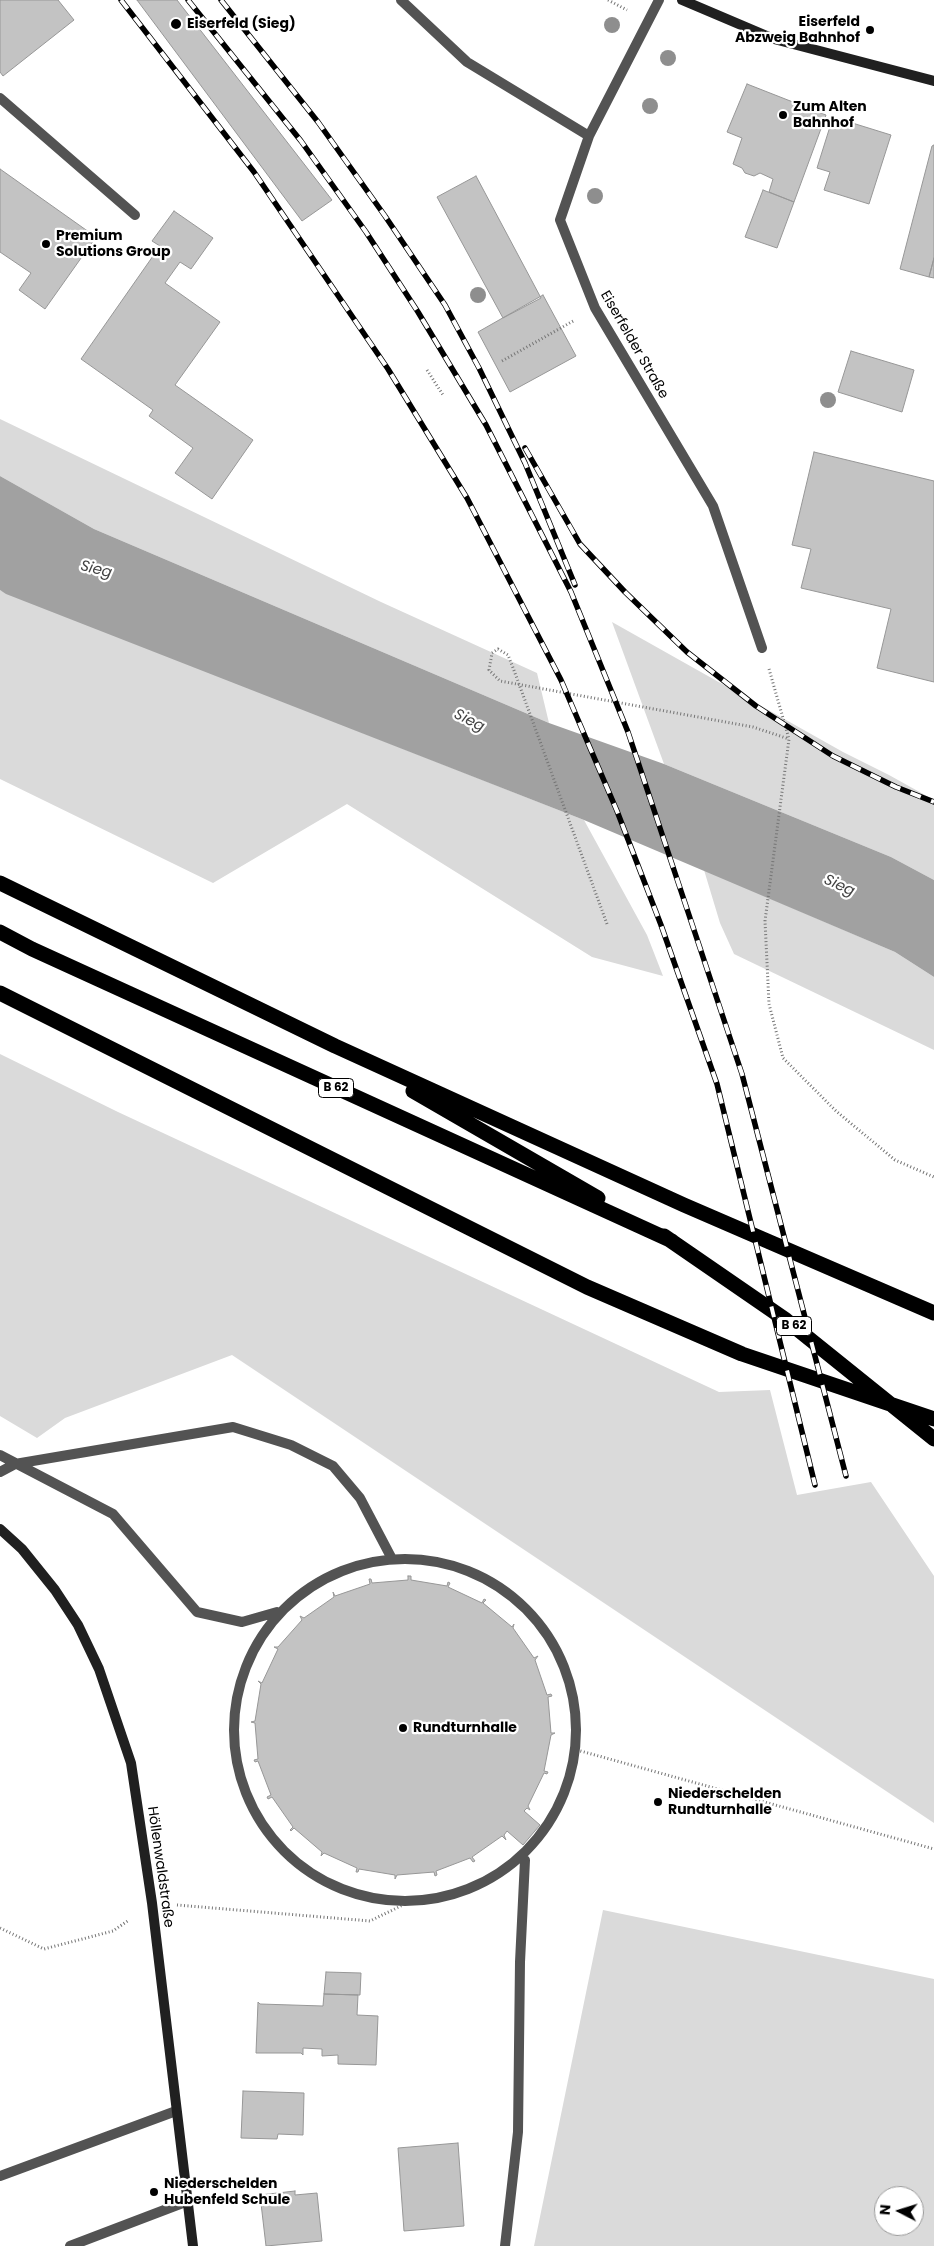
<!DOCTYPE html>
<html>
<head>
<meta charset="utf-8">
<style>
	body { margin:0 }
	#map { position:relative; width:934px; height:2246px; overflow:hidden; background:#fff; font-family:Poppins,sans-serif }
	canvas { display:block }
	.north { position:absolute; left:874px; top:2186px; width:50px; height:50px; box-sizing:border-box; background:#fff; border:1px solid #999; border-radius:50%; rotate:275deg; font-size:14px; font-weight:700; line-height:20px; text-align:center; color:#000 }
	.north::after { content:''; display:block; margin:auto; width:18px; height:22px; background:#000; clip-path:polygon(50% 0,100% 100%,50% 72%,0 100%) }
</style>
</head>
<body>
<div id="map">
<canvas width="934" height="2246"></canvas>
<div class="north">N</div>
</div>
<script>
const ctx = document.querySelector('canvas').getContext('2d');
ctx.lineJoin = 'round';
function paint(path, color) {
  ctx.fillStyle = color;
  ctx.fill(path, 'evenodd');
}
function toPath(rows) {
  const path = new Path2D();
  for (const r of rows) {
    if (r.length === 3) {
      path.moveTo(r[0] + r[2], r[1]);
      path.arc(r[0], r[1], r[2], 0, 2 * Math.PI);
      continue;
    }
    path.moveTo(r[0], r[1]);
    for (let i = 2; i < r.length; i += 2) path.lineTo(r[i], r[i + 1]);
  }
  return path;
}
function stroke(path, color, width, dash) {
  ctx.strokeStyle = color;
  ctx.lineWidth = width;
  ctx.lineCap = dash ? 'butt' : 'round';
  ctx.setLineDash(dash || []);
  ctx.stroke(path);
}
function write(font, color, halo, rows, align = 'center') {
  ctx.font = font + ' Poppins,sans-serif';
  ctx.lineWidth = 4.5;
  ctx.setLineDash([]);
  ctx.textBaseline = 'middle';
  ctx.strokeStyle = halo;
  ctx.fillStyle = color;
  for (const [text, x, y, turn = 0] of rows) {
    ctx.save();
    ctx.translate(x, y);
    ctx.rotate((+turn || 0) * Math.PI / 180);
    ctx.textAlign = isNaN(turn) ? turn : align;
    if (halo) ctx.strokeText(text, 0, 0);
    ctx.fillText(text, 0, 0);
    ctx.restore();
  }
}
paint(toPath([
	[0,419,381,602,537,673,549,723,94,529,0,476],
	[0,590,584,820,647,935,663,976,592,957,347,804,213,883,0,779],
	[612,622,843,752,889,775,934,800,934,880,891,857,664,764],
	[704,870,895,952,934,977,934,1050,734,954,720,923],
	[0,1054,118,1112,719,1392,770,1390,797,1495,871,1482,934,1576,934,1823,232,1355,65,1418,37,1438,0,1416],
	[603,1910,934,1979,934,2246,534,2246],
	[884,2196,914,2196,914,2226,884,2226]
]), '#dadada');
paint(toPath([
	[0,476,94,529,549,723,664,764,891,857,934,880,934,977,895,952,584,820,6,594,0,590]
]), '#a1a1a1');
const building = toPath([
	[0,0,58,0,74,20,3,76,0,72,0,0],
	[137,0,177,0,332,200,302,221,137,0],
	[747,84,826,115,794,202,769,192,773,179,760,173,754,176,745,173,742,168,733,164,742,138,727,132,747,84],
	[833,117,891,135,869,204,824,190,830,172,817,168,833,117],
	[934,145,934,258,929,277,900,269,932,146,934,145],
	[0,169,96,237,45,309,19,290,31,273,0,252,0,169],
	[476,176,541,298,503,318,437,197,476,176],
	[763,190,794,202,777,248,745,237,763,190],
	[174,211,213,238,191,269,180,262,165,283,220,322,175,385,253,440,212,499,175,473,193,448,149,416,153,410,81,359,160,246,152,241,174,211],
	[934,258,934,278,929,277,934,258],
	[543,295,576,356,510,392,478,332,543,295],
	[851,351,914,370,902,412,838,392,851,351],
	[814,452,934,481,934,682,877,668,891,609,801,588,811,549,792,545,814,452],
	[408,1576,411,1576,411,1580,447,1586,448,1582,450,1583,448,1587,482,1603,484,1599,486,1600,483,1603,512,1627,514,1624,513,1628,534,1658,538,1656,535,1660,547,1695,551,1694,552,1696,548,1697,551,1733,555,1733,551,1735,544,1771,548,1772,547,1774,544,1773,528,1806,530,1810,527,1808,524,1811,540,1825,523,1845,507,1831,504,1835,506,1840,502,1836,472,1857,475,1861,473,1862,470,1858,436,1871,437,1875,435,1876,434,1872,397,1875,395,1879,395,1875,359,1869,358,1872,356,1872,357,1868,324,1853,321,1856,322,1852,294,1828,291,1831,290,1830,293,1827,272,1797,268,1799,267,1797,271,1795,258,1761,255,1762,254,1760,258,1759,255,1723,251,1722,255,1721,261,1684,258,1681,262,1683,278,1649,274,1647,278,1647,302,1620,300,1616,304,1618,334,1597,333,1592,335,1596,370,1584,369,1579,371,1579,372,1583,408,1580,408,1576],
	[326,1972,361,1973,360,1995,324,1994,326,1972],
	[324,1994,358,1995,357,2015,378,2016,376,2065,338,2064,338,2055,322,2056,322,2049,303,2048,303,2055,301,2053,256,2053,258,2002,260,2004,323,2006,324,1994],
	[243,2091,304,2093,303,2135,278,2134,277,2139,241,2138,243,2091],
	[458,2143,464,2226,404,2231,398,2148,458,2143],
	[295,2191,295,2195,317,2193,322,2241,266,2246,260,2195,295,2191]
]);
paint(building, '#c3c3c3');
stroke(building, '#979797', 1);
stroke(toPath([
	[608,0,627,10],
	[502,361,575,320],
	[427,370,443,395],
	[769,669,789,739,765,921,769,1004,783,1058,836,1111,895,1160,934,1177],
	[607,924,512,665,508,655,498,649,492,653,489,670,500,681,753,727,789,739],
	[577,1750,934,1849],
	[177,1905,370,1921,409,1902],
	[0,1928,44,1949,113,1931,129,1920]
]), '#757575', 3, [1, 2.5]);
stroke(toPath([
	[401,0,467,62,589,136],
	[659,0,589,136,560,220,595,308,713,506,762,648],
	[0,98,135,215],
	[0,1455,113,1514,197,1612,242,1622,277,1612],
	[0,1472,15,1464,233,1427,291,1445,333,1466,360,1498,391,1557],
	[405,1730,171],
	[0,2176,176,2111],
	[70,2246,188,2201],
	[505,2246,518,2132,520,1962,525,1860]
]), '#535353', 10);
stroke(toPath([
	[682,0,774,39,934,81],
	[0,1529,22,1549,55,1590,78,1625,99,1669,131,1763,152,1903,193,2246]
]), '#202020', 10);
stroke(toPath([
	[0,883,335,1046,684,1205,934,1313],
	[0,932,32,949,672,1241],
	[0,993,587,1287,742,1354,934,1419],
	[413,1091,598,1198],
	[664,1236,786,1320,934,1439]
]), '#000', 15);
const rail = toPath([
	[121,0,254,172,388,369,467,498,561,680,617,811,661,925,717,1084,815,1485],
	[188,0,301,141,366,232,418,312,486,425,571,592,628,732,742,1074,846,1476],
	[221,0,318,122,385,216,445,305,479,368,525,463,575,585],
	[525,448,580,544,625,592,687,652,756,706,833,756,896,787,934,802]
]);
stroke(rail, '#000', 5.5);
stroke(rail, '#fff', 4, [11]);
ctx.fillStyle = '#8e8e8e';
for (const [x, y] of [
	[612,25],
	[668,58],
	[650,106],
	[595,196],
	[478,295],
	[828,400]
]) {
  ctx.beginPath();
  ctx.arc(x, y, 8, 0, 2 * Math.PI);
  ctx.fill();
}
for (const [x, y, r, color] of [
	[176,24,6,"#000"],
	[870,30,5,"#000"],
	[783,115,5,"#000"],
	[46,244,5,"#000"],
	[403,1728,5,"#000"],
	[658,1802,5,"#000"],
	[154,2192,5,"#000"]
]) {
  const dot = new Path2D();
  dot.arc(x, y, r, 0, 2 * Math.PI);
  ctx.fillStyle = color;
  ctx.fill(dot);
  stroke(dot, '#fff', 2);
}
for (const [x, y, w] of [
	[336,1088,35],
	[794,1326,35]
]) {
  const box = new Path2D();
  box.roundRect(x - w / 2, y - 9.5, w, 19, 4);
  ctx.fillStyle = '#fff';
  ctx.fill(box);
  stroke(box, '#000', 1);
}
write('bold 12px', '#000', null, [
	["B 62",336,1088],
	["B 62",794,1326]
]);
write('bold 14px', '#000', '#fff', [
	["Eiserfeld",860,22,"right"],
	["Abzweig Bahnhof",860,38,"right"],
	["Eiserfeld (Sieg)",187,24],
	["Zum Alten",793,107],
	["Bahnhof",793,123],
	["Premium",56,236],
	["Solutions Group",56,252],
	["Rundturnhalle",413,1728],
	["Niederschelden",668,1794],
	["Rundturnhalle",668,1810],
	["Niederschelden",164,2184],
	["Hubenfeld Schule",164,2200]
], 'left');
write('14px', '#000', '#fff', [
	["Eiserfelder Straße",634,345,60],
	["Höllenwaldstraße",160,1867,82]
]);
write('italic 15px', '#424242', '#fff', [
	["Sieg",96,570,14],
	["Sieg",469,721,27],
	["Sieg",839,886,25]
]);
</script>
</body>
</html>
